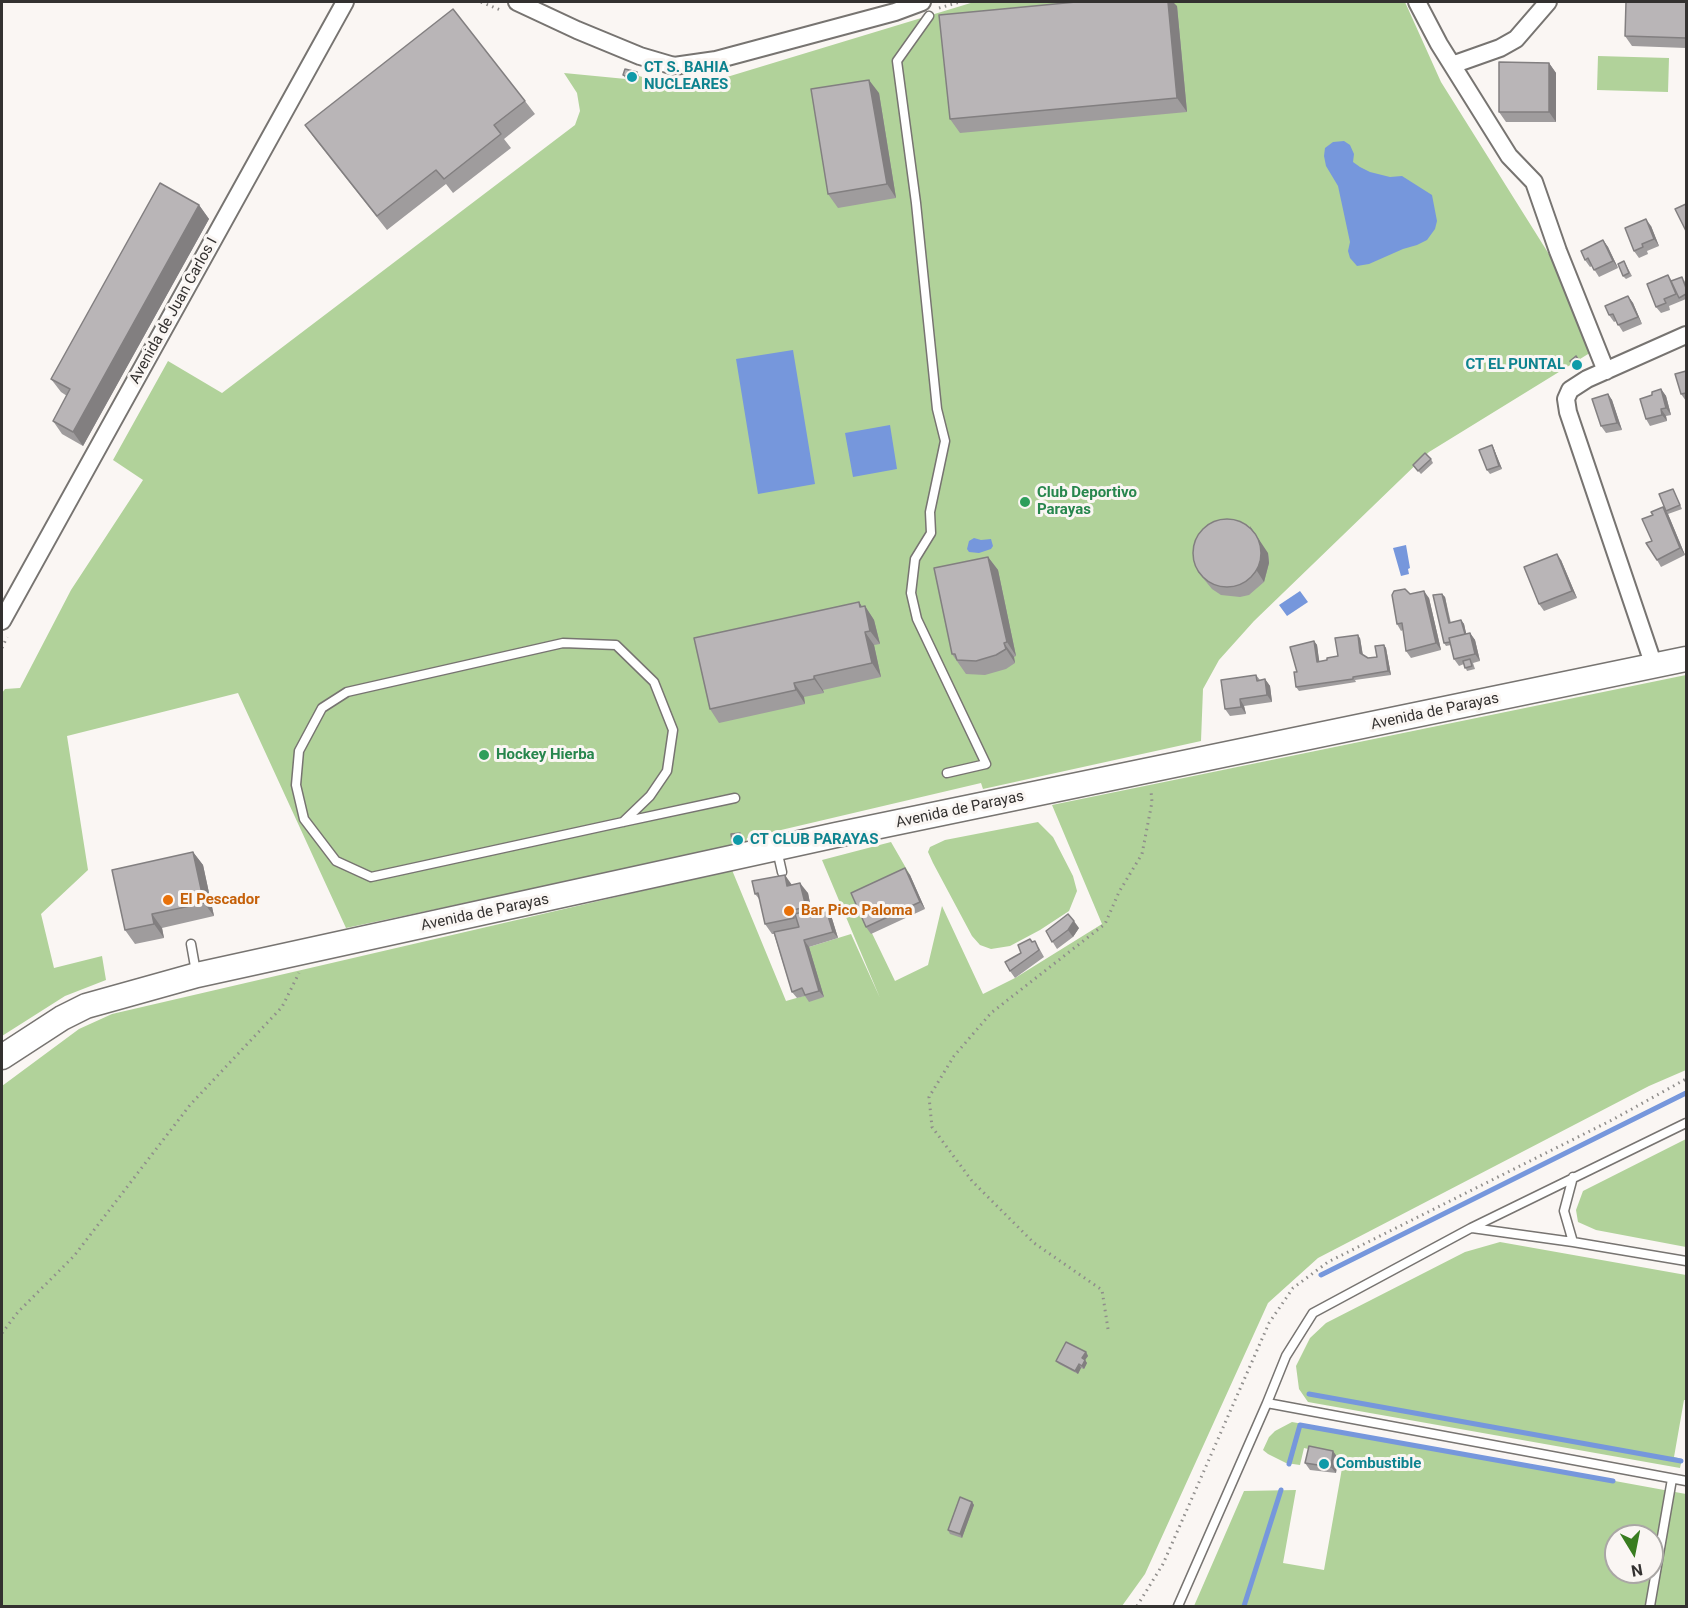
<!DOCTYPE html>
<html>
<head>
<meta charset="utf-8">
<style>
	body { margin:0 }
	#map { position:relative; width:1688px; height:1608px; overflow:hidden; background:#faf6f3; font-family:Roboto,sans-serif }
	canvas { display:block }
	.frame { position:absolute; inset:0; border:3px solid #333130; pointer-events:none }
	.north { position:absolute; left:1604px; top:1524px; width:60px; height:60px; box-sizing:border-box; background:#faf6f3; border:2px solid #aaa7a5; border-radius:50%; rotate:170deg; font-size:16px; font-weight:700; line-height:24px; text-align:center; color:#333130 }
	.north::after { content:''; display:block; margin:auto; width:21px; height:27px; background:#397d20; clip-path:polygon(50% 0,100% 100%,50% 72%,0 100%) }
</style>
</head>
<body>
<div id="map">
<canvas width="1688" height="1608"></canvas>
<div class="frame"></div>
<div class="north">N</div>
</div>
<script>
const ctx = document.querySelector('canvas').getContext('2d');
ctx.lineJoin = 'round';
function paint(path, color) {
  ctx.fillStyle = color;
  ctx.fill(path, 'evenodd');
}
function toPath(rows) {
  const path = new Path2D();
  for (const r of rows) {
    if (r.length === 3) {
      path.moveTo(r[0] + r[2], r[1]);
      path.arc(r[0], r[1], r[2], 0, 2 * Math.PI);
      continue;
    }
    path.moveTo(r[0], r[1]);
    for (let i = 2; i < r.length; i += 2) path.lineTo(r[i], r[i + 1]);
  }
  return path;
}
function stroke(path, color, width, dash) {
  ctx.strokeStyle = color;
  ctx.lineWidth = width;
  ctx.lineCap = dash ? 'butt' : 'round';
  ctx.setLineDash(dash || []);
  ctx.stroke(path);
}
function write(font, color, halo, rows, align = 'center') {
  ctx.font = font + ' Roboto,sans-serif';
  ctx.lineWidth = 6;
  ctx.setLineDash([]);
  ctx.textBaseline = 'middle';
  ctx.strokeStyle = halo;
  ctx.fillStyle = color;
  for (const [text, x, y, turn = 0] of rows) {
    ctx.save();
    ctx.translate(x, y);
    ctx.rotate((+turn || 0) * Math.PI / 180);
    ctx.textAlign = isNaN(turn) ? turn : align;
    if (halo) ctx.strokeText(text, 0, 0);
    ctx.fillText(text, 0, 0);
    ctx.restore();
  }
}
paint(toPath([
	[974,2,1405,2,1441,82,1552,259,1593,351,1429,452,1254,621,1219,660,1203,689,1201,741,983,789,981,783,747,838,746,844,346,928,238,693,67,736,88,870,41,914,54,968,102,956,106,980,65,996,2,1036,2,693,5,689,20,688,71,590,143,480,113,460,168,361,222,393,575,125,580,111,577,93,564,73,626,79,637,82,639,76,672,86,694,87],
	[1598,56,1669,58,1668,92,1597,90],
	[1686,675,1686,1070,1649,1086,1318,1258,1268,1303,1145,1574,1122,1606,2,1606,2,1086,79,1029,112,1014,732,870,786,1001,807,995,809,947,851,934,880,998,822,860,891,842,910,875,856,900,895,981,928,965,942,906,983,994,1015,978,1102,924,1052,805],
	[1038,822,1053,837,1073,876,1077,891,1069,911,1040,930,1010,946,991,949,980,945,972,936,933,863,928,852,930,847,945,840],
	[1686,1139,1686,1247,1596,1230,1578,1222,1576,1210,1583,1191],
	[1500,1242,1686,1275,1686,1400,1684,1400,1674,1457,1682,1459,1680,1468,1308,1402,1299,1389,1296,1366,1310,1338,1326,1323,1465,1252],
	[1292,1422,1686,1494,1686,1606,1194,1606,1244,1491,1296,1490,1283,1563,1324,1570,1344,1457,1304,1448,1300,1465,1286,1463,1268,1454,1263,1450,1269,1437,1275,1431],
	[1616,1536,1652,1536,1652,1572,1616,1572]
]), '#b1d29a');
paint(toPath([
	[1344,141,1350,145,1354,154,1353,162,1360,167,1370,172,1390,177,1402,176,1432,195,1437,221,1435,229,1427,240,1417,245,1403,249,1369,264,1357,266,1350,258,1348,251,1350,242,1338,186,1326,166,1324,156,1325,148,1333,142],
	[793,350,815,484,758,494,736,359],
	[890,425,897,469,853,477,845,433],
	[974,538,981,540,991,539,993,546,991,549,979,553,969,552,967,549,969,541],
	[1406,545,1410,568,1408,569,1409,574,1401,576,1393,548],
	[1300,591,1308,602,1287,616,1279,605]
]), '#7697dc');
stroke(toPath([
	[1321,1275,1686,1093],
	[1309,1394,1681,1461],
	[1289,1464,1300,1425,1613,1481],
	[1244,1606,1281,1490]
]), '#7697dc', 5);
const lane = toPath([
	[929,16,897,61,916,203,937,409,945,441,930,512,931,533,915,559,911,593,917,619,986,764,947,773],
	[623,822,650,796,667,771,673,730,654,682,616,645,563,643,347,692,322,708,299,751,296,785,304,819,336,861,371,877,623,822,735,798],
	[777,850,782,872],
	[191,944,196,972],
	[1686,1123,1471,1228,1313,1313,1286,1356,1267,1403,1686,1481],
	[1472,1228,1573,1242,1686,1261],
	[1573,1242,1564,1211,1573,1177],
	[1178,1606,1267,1403],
	[1650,1606,1672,1479]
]);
const street = toPath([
	[517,2,577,30,640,56,674,66,716,60,895,12,922,2],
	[1417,2,1439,44,1509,156,1534,182,1558,251,1606,371],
	[1452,65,1500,48,1516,39,1548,2],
	[2,621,345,2],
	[1654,666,1568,412,1566,399,1570,390,1587,379,1686,335]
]);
const secondary = toPath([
	[2,1057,62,1018,86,1006,197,975,836,835,1686,659]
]);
stroke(lane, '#777471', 11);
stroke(street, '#777471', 20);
stroke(secondary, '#777471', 27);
stroke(toPath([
	[481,2,503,11],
	[939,8,960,2],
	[2,648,7,637],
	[1108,1329,1102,1290,1034,1243,972,1181,932,1127,929,1097,954,1056,991,1013,1105,924,1119,892,1142,854,1152,802,1151,791],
	[2,1333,18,1312,74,1256,190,1105,282,1007,299,973],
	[1137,1606,1163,1564,1269,1323,1293,1288,1328,1262,1612,1120,1686,1079]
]), '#8f8d8b', 3, [1.5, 4.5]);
stroke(lane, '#fff', 8);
stroke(street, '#fff', 16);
stroke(secondary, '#fff', 24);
paint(toPath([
	[1686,2,1686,48,1632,46,1625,36],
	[1177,6,1187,112,960,133,950,119],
	[1549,63,1556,73,1556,122,1506,122,1499,112],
	[637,72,639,76,637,82,626,79,623,75],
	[879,93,896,198,838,208,828,194],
	[525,101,535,114,504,139,511,148,453,193,446,184,387,230,315,139,305,125],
	[199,205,209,219,83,446,62,434,53,421,67,396,61,392,51,379],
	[1651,226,1659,246,1647,251,1648,254,1639,258,1634,251],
	[1603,240,1608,247,1618,268,1599,277,1592,266,1590,267,1585,260],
	[1624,261,1632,276,1626,279,1623,276],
	[1668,275,1672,281,1684,280,1686,285,1686,299,1669,306,1670,310,1661,313,1656,307],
	[1628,296,1633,303,1642,324,1623,332,1616,321,1614,322,1609,315],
	[1576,356,1582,365,1576,370,1570,361],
	[1686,371,1686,401,1681,394],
	[1661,389,1666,396,1671,415,1666,416,1667,421,1650,426,1646,419,1652,395],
	[1608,394,1612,400,1622,430,1606,433,1601,426],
	[1492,445,1494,449,1502,469,1490,474,1487,470],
	[1431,459,1433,463,1421,474,1413,465],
	[1673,489,1682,509,1668,514,1685,555,1661,567,1657,560,1652,541,1653,515,1663,507,1666,511],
	[1268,553,1269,563,1264,582,1249,595,1240,597,1221,595,1212,589,1198,572],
	[988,557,998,570,1016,656,1014,657,1015,663,1006,669,985,675,966,674,952,654],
	[1561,560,1577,598,1544,611,1539,604],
	[1410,594,1429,598,1441,650,1411,658,1406,651,1403,630,1401,631,1397,624],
	[1442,594,1445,597,1451,623,1461,620,1464,624,1466,634,1470,633,1475,640,1480,661,1473,663,1475,669,1467,671,1464,664,1459,666,1454,659,1451,645,1446,646,1444,643],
	[859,602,862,607,865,606,874,620,880,644,874,645,881,677,823,690,824,693,804,697,805,704,719,723,710,709],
	[1360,638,1363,655,1368,658,1377,657,1384,645,1386,648,1391,675,1355,680,1356,682,1299,691,1296,687,1297,672,1314,641,1317,645,1319,662,1327,660,1338,656],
	[1256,675,1260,680,1265,679,1270,686,1272,702,1244,706,1246,714,1230,716,1225,709],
	[742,836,744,843,735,845,732,842],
	[193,852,203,865,214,916,162,928,164,938,135,944,125,930],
	[910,875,925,909,871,934,866,927],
	[792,885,808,893,811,909,830,912,838,938,809,947,824,997,809,1002,805,996,797,998,792,992,774,934,772,934,765,924,760,900,755,894],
	[1079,928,1073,937,1057,949,1046,931],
	[1032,942,1039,948,1044,957,1015,978,1010,971,1021,953],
	[1086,1352,1088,1356,1085,1360,1087,1363,1084,1369,1081,1368,1078,1374,1059,1364,1056,1361],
	[1338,1458,1336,1473,1310,1470,1305,1463],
	[972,1502,974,1505,962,1538,950,1534,948,1530]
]), '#9f9c9d');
paint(toPath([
	[1168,2,1173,2,1177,6,1187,112,1177,98],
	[1549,63,1556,73,1556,122,1549,112],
	[637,72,639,76,637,82,635,79],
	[869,80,879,93,896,198,887,184],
	[199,205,209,219,83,446,73,432],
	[1646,219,1651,226,1659,246,1654,239],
	[1603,240,1608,247,1618,268,1613,261],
	[1628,296,1633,303,1642,324,1638,317],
	[1661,389,1666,396,1671,415,1666,408],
	[1608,394,1612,400,1622,430,1617,423],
	[1661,409,1666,416,1667,421,1662,415],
	[1492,445,1494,449,1502,469,1499,466],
	[1663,507,1668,514,1685,555,1680,548],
	[1250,526,1268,553,1269,563,1264,582,1257,571],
	[1557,554,1561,560,1577,598,1572,591],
	[988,557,998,570,1016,656,1007,642],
	[1424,591,1429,598,1441,650,1436,643],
	[1442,594,1445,597,1451,627,1449,623],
	[859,602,866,613,865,606,874,620,880,644,870,631,860,607],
	[1461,620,1464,624,1468,641,1465,638],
	[865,632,874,645,881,677,872,663],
	[1470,633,1475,640,1480,661,1475,654],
	[1358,635,1360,638,1363,657,1360,653],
	[1314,641,1317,645,1320,666,1317,662],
	[1004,643,1014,657,1015,663,1006,649],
	[1384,645,1386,648,1391,675,1388,671],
	[814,676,823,690,824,693,814,679],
	[1265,679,1270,686,1272,702,1267,695],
	[794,683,804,697,805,704,796,690],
	[1240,699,1244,706,1246,714,1241,707],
	[193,852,203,865,214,916,204,903],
	[905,868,910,875,925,909,920,902],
	[785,875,792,885,795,897,787,886],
	[800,883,808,893,813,917,806,907],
	[825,906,830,912,838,938,833,932],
	[152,914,162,928,164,938,154,924],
	[1074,921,1079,928,1073,937,1068,930],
	[804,940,809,947,824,997,819,991],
	[1086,1352,1088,1356,1085,1360,1087,1363,1084,1369,1082,1366,1082,1358],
	[1079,1364,1081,1368,1078,1374,1075,1371],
	[1333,1451,1338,1458,1336,1473,1331,1467],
	[972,1502,974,1505,962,1538,960,1534]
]), '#827f80');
const building = toPath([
	[1076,2,1168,2,1177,98,950,119,939,15,1076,2],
	[1626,2,1686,2,1686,38,1625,36,1626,2],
	[453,9,525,101,494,125,501,134,444,179,436,170,377,216,305,125,453,9],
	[1499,62,1549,63,1549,112,1499,112,1499,62],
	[625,69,637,72,635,79,623,75,625,69],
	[869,80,887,184,828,194,811,89,869,80],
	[160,183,199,205,73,432,53,421,70,389,51,379,160,183],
	[1686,204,1686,231,1675,209,1686,204],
	[1646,219,1654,239,1642,244,1643,247,1634,251,1625,228,1646,219],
	[1603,240,1613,261,1594,270,1588,258,1585,260,1581,251,1603,240],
	[1624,261,1629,273,1623,276,1618,264,1624,261],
	[1668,275,1676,294,1664,299,1666,303,1656,307,1647,284,1668,275],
	[1682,277,1686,288,1686,294,1679,298,1671,281,1682,277],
	[1628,296,1638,317,1618,325,1613,314,1609,315,1605,306,1628,296],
	[1576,356,1580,362,1573,366,1570,361,1576,356],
	[1686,371,1686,393,1681,394,1675,374,1686,371],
	[1661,389,1666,408,1661,409,1662,415,1646,419,1640,399,1652,395,1652,392,1661,389],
	[1608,394,1617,423,1601,426,1592,399,1608,394],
	[1492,445,1499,466,1487,470,1479,450,1492,445],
	[1425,453,1431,459,1418,471,1413,465,1425,453],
	[1673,489,1680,505,1666,511,1659,494,1673,489],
	[1663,507,1680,548,1657,560,1646,543,1652,541,1642,519,1653,515,1651,512,1663,507],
	[1227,553,34],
	[1557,554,1572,591,1539,604,1524,567,1557,554],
	[988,557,1007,642,1004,643,1006,649,996,655,976,661,957,660,955,654,952,654,934,568,988,557],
	[1405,589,1410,594,1424,591,1436,643,1406,651,1402,623,1397,624,1392,595,1394,591,1405,589],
	[1442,594,1449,623,1461,620,1465,634,1449,638,1450,642,1444,643,1433,595,1442,594],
	[859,602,860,607,865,606,870,631,865,632,872,663,814,676,814,679,794,683,796,690,710,709,694,638,859,602],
	[1470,633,1475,654,1454,659,1449,638,1470,633],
	[1358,635,1360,653,1368,658,1377,657,1375,646,1384,645,1388,671,1353,677,1353,679,1296,687,1294,672,1297,672,1290,647,1314,641,1317,662,1327,660,1327,658,1338,656,1335,638,1358,635],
	[1470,659,1472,666,1465,668,1463,661,1470,659],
	[1256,675,1257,681,1265,679,1267,695,1240,699,1241,707,1225,709,1221,680,1256,675],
	[740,833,741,840,732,842,731,834,740,833],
	[193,852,204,903,152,914,154,924,125,930,112,870,193,852],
	[905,868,920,902,866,927,851,893,905,868],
	[785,875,787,886,800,883,806,907,793,910,794,918,765,924,758,893,755,894,752,881,785,875],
	[825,906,833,932,804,940,819,991,805,995,802,988,792,992,774,932,799,927,795,914,825,906],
	[1068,914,1074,921,1068,930,1052,942,1046,931,1068,914],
	[1030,939,1032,942,1035,941,1039,950,1010,971,1005,962,1021,953,1018,945,1030,939],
	[1066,1342,1086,1352,1082,1358,1085,1360,1082,1366,1079,1364,1075,1371,1056,1361,1066,1342],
	[1309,1446,1333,1451,1331,1467,1305,1463,1309,1446],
	[960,1497,972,1502,960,1534,948,1530,960,1497]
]);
paint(building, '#b9b5b7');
stroke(building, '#827f80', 1.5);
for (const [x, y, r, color] of [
	[632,77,6,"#0f9aa8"],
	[1577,365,6,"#0f9aa8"],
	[1025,502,6,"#2e9e5b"],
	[484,755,6,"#2e9e5b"],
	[738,840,6,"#0f9aa8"],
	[168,900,6,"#e8710a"],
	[789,911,6,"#e8710a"],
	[1324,1464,6,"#0f9aa8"]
]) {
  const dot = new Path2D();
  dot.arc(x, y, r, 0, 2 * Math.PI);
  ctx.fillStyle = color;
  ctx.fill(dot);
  stroke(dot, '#faf6f3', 2);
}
write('bold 15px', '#0d838f', '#faf6f3', [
	["CT S. BAHIA",644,68],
	["NUCLEARES",644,85],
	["CT EL PUNTAL",1565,365,"right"],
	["CT CLUB PARAYAS",750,840],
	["Combustible",1336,1464]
], 'left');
write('15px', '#333130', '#faf6f3', [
	["Avenida de Juan Carlos I",174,311,-61],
	["Avenida de Parayas",1435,712,-12],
	["Avenida de Parayas",960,810,-12],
	["Avenida de Parayas",485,913,-12]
]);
write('bold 15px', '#27864d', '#faf6f3', [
	["Club Deportivo",1037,493],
	["Parayas",1037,510],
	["Hockey Hierba",496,755]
], 'left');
write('bold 15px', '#c56008', '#faf6f3', [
	["El Pescador",180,900],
	["Bar Pico Paloma",801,911]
], 'left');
</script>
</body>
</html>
